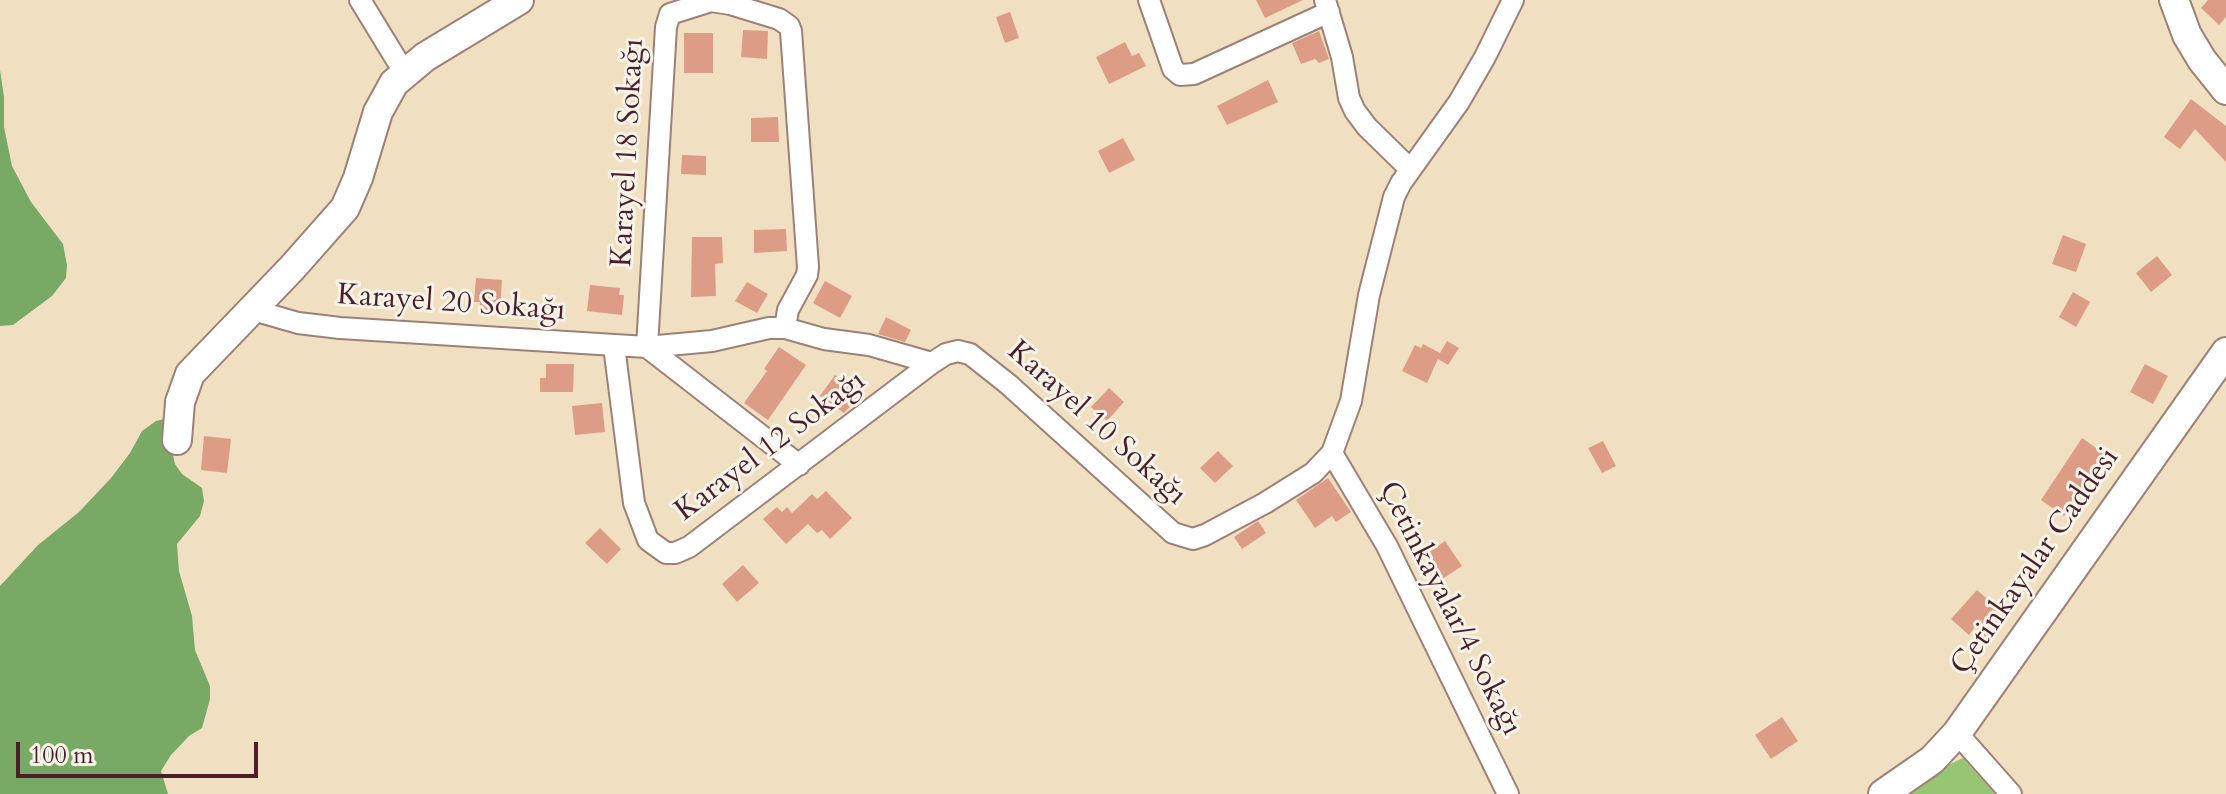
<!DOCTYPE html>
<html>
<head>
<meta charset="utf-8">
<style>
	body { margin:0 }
	#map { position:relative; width:2226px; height:794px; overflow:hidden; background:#f0e0c1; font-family:Cardo,serif }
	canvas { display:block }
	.scale { position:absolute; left:16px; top:742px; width:242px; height:36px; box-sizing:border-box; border:4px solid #4a1f2b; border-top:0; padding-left:10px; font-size:24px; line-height:28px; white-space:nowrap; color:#4a1f2b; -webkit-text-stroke:6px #f7f3e8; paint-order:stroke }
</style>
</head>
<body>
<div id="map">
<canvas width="2226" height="794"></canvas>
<div class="scale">100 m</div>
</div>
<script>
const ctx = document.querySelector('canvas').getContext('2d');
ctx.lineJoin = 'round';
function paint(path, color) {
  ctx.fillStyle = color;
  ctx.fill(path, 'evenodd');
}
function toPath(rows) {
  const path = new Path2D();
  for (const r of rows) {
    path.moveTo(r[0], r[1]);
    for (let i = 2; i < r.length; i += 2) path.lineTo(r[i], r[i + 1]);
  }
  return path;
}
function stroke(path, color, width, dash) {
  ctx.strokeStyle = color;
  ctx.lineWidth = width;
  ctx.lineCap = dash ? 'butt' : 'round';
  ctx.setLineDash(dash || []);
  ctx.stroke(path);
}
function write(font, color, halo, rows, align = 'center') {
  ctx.font = font + ' Cardo,serif';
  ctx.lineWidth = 6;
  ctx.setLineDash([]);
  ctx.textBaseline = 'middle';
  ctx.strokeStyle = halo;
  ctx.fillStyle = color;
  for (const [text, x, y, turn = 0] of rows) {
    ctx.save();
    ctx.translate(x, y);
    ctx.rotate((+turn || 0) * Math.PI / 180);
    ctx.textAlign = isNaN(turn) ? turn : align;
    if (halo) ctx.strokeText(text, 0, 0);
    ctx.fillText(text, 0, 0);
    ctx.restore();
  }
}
paint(toPath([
	[1963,758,1995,794,1888,794]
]), '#96c574');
paint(toPath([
	[0,70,4,97,4,127,12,166,31,202,63,244,67,265,66,278,52,296,13,325,0,326],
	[165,419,175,464,182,474,202,488,204,501,200,516,177,544,179,571,192,616,195,650,210,686,210,699,202,728,189,736,171,755,161,771,168,794,0,794,0,586,38,545,79,512,111,478,130,453,142,431,156,421]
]), '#78aa66');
paint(toPath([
	[1256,0,1303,0,1265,18],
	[2208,0,2226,0,2226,17,2219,25,2201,8],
	[1010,12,1019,38,1005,43,996,17],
	[743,30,768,31,767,59,741,57],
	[1319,31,1329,59,1319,63,1315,59,1301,64,1292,43],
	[684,33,713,33,713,73,684,73],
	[1125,42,1132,56,1139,53,1146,66,1109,84,1096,57],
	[1268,80,1278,102,1227,125,1217,106],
	[2191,99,2226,126,2226,162,2195,129,2180,149,2164,137],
	[778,117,779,142,751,142,751,118],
	[1123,138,1135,160,1109,173,1098,151],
	[682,155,706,156,706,175,681,174],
	[786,229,787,251,754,253,754,230],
	[2063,235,2086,244,2076,272,2052,264],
	[692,237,722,237,723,263,715,264,716,296,691,297],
	[2157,256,2172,275,2151,292,2136,273],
	[476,278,502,280,500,311,480,310,480,302,474,302],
	[825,281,852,296,840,318,813,303],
	[747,282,768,294,757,313,735,301],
	[590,285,620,288,619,295,624,295,622,315,587,311],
	[2073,292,2090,302,2076,327,2059,317],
	[886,317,911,330,905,342,878,334],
	[1447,341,1459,348,1448,365,1438,359,1427,383,1402,371,1415,345,1421,348,1423,344,1440,353],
	[779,347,806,365,768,420,744,403,767,371,764,369],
	[546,364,574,364,573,392,540,392,540,378,546,378],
	[2145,364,2168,376,2153,404,2130,392],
	[835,375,861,394,844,413,820,396],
	[1109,388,1124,402,1107,421,1091,407],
	[602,403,605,432,575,435,572,406],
	[204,436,231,439,227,473,201,470],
	[2082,438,2107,456,2064,516,2041,500],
	[1603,441,1616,466,1602,473,1588,448],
	[1218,451,1233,466,1215,483,1200,468],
	[1328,478,1351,512,1336,522,1332,516,1315,528,1296,500],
	[826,491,852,518,830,539,822,530,817,533,808,524,786,544,763,519,777,507,782,512,787,507,792,513,812,494,817,499],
	[1258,521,1266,533,1242,549,1234,537],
	[600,528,621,549,607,564,585,543],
	[1445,541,1462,566,1436,583,1428,570,1434,566,1426,554],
	[743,565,759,583,737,602,722,584],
	[1977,590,2008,617,1988,639,1975,627,1969,635,1951,619],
	[1782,717,1798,741,1771,759,1755,735]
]), '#dd9c86');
const street = toPath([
	[360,0,404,72],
	[1149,0,1173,69,1180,75,1194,74,1329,12],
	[1325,0,1342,57,1349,98,1355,111,1367,127,1410,169],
	[253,310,298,323,340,328,647,347,712,341,769,328,785,328,824,339,869,345,932,363],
	[614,346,634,503,648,540,666,553,675,553,689,547,932,363,946,354,958,351,970,354,1008,384,1173,533,1193,539,1205,535,1265,503,1313,473,1332,453,1351,401,1369,295,1394,197,1401,183,1459,102,1485,57,1513,0],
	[647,347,666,27,670,14,711,1,730,4,779,19,789,26,791,31,808,267,807,275,788,310,785,328],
	[647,347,799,465],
	[1332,453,1387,546,1508,794],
	[1957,733,2011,794]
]);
const secondary = toPath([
	[2174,0,2187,35,2202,60,2226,90],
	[177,440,180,402,190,374,292,268,345,208,358,178,378,112,394,83,425,57,519,0],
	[1883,794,1932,760,1957,733,2226,352]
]);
stroke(street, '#9d8076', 24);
stroke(secondary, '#9d8076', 32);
stroke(street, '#fff', 20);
stroke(secondary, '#fff', 28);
write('30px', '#4a1f2b', '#f7f3e8', [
	["Karayel 18 Sokağı",629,153,-87],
	["Karayel 20 Sokağı",451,304,4],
	["Karayel 10 Sokağı",1096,424,42],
	["Karayel 12 Sokağı",771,447,-37],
	["Çetinkayalar Caddesi",2036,562,-55],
	["Çetinkayalar/4 Sokağı",1449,609,63]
]);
</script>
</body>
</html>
